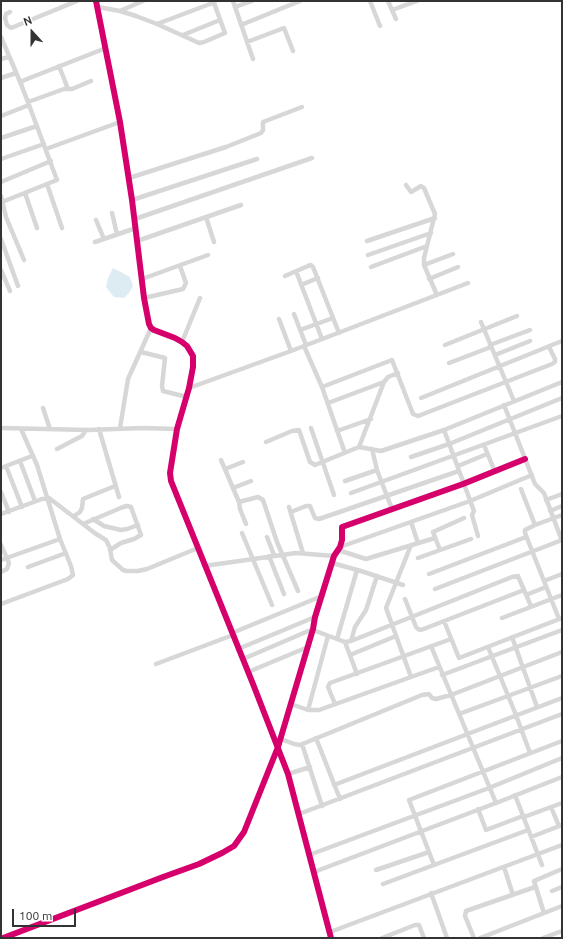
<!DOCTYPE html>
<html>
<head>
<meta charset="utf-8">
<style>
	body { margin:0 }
	#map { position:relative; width:563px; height:939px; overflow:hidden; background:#fff; font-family:Ubuntu,sans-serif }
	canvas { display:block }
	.frame { position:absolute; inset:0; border:2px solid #333; pointer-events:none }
	.north { position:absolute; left:12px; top:12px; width:40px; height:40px; -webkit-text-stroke:3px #fff; paint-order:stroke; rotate:339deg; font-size:11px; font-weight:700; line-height:16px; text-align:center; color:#333 }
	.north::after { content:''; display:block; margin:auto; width:14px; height:18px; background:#333; clip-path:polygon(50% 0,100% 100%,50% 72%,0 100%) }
	.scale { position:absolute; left:12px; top:909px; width:64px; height:18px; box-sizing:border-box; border:2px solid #333; border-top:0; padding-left:5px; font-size:12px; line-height:14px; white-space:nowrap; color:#333; -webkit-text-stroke:3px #fff; paint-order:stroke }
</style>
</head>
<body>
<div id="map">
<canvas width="563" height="939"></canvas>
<div class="frame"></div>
<div class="north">N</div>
<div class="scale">100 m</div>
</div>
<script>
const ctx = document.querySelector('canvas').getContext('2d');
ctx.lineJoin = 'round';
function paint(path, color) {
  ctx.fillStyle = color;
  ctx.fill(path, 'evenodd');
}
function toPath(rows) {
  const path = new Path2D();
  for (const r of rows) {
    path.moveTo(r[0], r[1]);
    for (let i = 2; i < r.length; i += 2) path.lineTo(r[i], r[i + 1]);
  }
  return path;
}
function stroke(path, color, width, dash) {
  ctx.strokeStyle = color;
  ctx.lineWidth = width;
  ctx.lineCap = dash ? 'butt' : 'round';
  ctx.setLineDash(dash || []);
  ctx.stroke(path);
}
paint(toPath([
	[113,268,130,277,133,286,129,293,124,298,114,297,106,287,108,278]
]), '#ddebf3');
stroke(toPath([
	[96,1,120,122,132,200,144,298,149,324,151,328,154,330,175,338,182,342,187,346,193,356,193,367,189,388,177,429,170,473,171,481,253,684,288,774,331,938],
	[233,1,253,59],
	[370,1,380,26],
	[388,1,396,19],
	[98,7,120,11,136,16,157,24,199,43,204,42,225,33,214,3],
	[235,7,252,1],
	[392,10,417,1],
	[120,11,143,1],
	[10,12,6,14,5,18,7,25,11,28,77,1],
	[157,24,210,4,215,1],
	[241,25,300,1],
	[183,35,220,20],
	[1,37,21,84],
	[247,42,284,28,293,51],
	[1,59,9,57],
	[59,66,68,89],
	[1,78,16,73],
	[28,102,64,89,72,89,91,81],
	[1,116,29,105,21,84,22,81,106,48],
	[1,138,37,126],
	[46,149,120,122],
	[1,159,44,144],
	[129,178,226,147,261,133,263,130,263,122,302,107],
	[1,182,51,161],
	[47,184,62,228],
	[406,185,411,192,421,186,424,188,435,214,424,258,424,265,437,295],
	[25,193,37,228],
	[1,196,6,217,24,260],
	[132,200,257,159],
	[2,202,57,180,29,105],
	[112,213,117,234],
	[206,217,214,242],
	[135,219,312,158],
	[96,220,104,239],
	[1,239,18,286],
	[137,241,241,205],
	[367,241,435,218],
	[95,242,136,228],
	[368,255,431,233],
	[424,265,453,254],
	[371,267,427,246],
	[1,270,10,291],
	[296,271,322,339],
	[285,276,308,266,311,265,313,267,339,333],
	[142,279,208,255],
	[429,279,458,267],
	[301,285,318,278],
	[144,298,183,289,186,283,180,266],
	[294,314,306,345],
	[279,319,291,351],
	[481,322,514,401],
	[300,330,333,318],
	[182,342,200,298],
	[445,345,517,316],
	[490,345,530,330],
	[304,346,322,387,345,453],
	[141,352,165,358,162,386,163,391,187,397],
	[495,355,530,341],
	[449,363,491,347],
	[322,387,392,360,413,414,418,416,552,364,555,362,555,359,549,347],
	[189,388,291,351,468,283],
	[421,398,562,341],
	[328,403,384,382],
	[504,405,535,484,544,493,562,541],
	[43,408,50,429],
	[1,428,89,430,142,428,177,429],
	[120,428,128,379,151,328],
	[311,428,334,495],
	[99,429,119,497],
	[444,430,474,511,472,515,478,536],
	[337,431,371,419],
	[266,442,292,431,299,430,310,462,315,465,354,449,359,447,381,451,444,430,562,382],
	[484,445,495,472],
	[359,447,384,382,388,377,398,373],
	[57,449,82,436,86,430],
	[372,449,377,470,392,509],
	[411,457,449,444,562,398],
	[221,460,239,502,258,497,263,500,277,542,298,591],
	[20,461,35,501],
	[6,466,22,507],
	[458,466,487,454],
	[1,468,32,456],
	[225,469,243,462],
	[345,481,377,470],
	[233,488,251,481],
	[521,489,535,525],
	[1,492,9,512],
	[351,493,562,416],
	[546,500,562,494],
	[239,502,240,509,246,524],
	[289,507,303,553],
	[550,511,562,506],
	[291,512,306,506,310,506,315,518,319,519,459,471],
	[1,514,42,499,49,498,96,534,106,540,110,548,112,560,123,570,127,571,138,571,147,569,198,548],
	[74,516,80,512,82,508,83,499,115,486],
	[93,519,104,526,121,530,127,529,138,525],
	[411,522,418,543],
	[83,524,123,507,127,506,131,507,141,535,134,539,121,543,110,550],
	[242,533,272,605],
	[267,537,274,555],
	[1,545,9,563,7,569,1,572],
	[340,547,470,501,532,475],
	[338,550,366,559,435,538],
	[440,550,433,532,464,518],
	[269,556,284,594],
	[418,558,471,539],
	[1,560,60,539],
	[332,563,361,571,403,585],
	[204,566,296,553,334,556],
	[28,567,66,553],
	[429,574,526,537],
	[544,581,562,574],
	[435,589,562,540],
	[526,595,546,587],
	[405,599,416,627,418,629,421,630,524,590],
	[1,604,68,579,73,575,71,566,60,539,37,465,21,429],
	[502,618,562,595],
	[559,619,525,533,525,530,535,525,562,515],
	[444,621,459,658,562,618],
	[313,630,345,642,351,641,512,577,518,576,531,606],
	[232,633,322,596],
	[512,637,537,707],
	[337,639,357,570],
	[351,641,355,627,366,610,377,576],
	[345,642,357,674],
	[431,646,496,803],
	[488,647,516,715,530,753],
	[238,649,315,617],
	[350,655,396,636],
	[243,659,313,629],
	[156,664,233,635],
	[248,672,308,647],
	[442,675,562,630],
	[411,677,386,608,411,545],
	[291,704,308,710,319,710,439,667],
	[335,704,328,687,330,683,451,639],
	[308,710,328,636],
	[459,714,562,676],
	[316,738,340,799],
	[281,739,294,744,300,745,422,695,429,694,432,698,436,699,451,695,562,652],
	[302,744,322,806],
	[288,774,310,767],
	[334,785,562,698],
	[515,795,542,865],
	[551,807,559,826],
	[478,809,486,830,523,816],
	[299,814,562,714],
	[524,817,562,803],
	[531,837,562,825],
	[309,855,489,788,562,758],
	[434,865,409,800,562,741],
	[504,867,513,895],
	[376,870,429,852],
	[314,872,496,803,562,777],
	[383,884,528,830],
	[552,891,562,887],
	[431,893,447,938],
	[544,913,534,881,562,869],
	[330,932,562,845],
	[3,938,163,877,199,864,222,853,234,846,244,832,278,747,313,629,315,617,334,556,340,547,342,540,342,527,463,484,525,459],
	[382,938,415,925,419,925,424,938],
	[474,938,465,916,466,911,535,887],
	[480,938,562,906],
	[543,938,562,931]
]), '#d7d7d7', 4.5);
stroke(toPath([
	[96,1,120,122,132,200,144,298,149,324,151,328,154,330,175,338,182,342,187,346,193,356,193,367,189,388,177,429,170,473,171,481,253,684,288,774,331,938],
	[3,938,163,877,199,864,222,853,234,846,244,832,278,747,313,629,315,617,334,556,340,547,342,540,342,527,463,484,525,459]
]), '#d6006c', 6);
</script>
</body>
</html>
